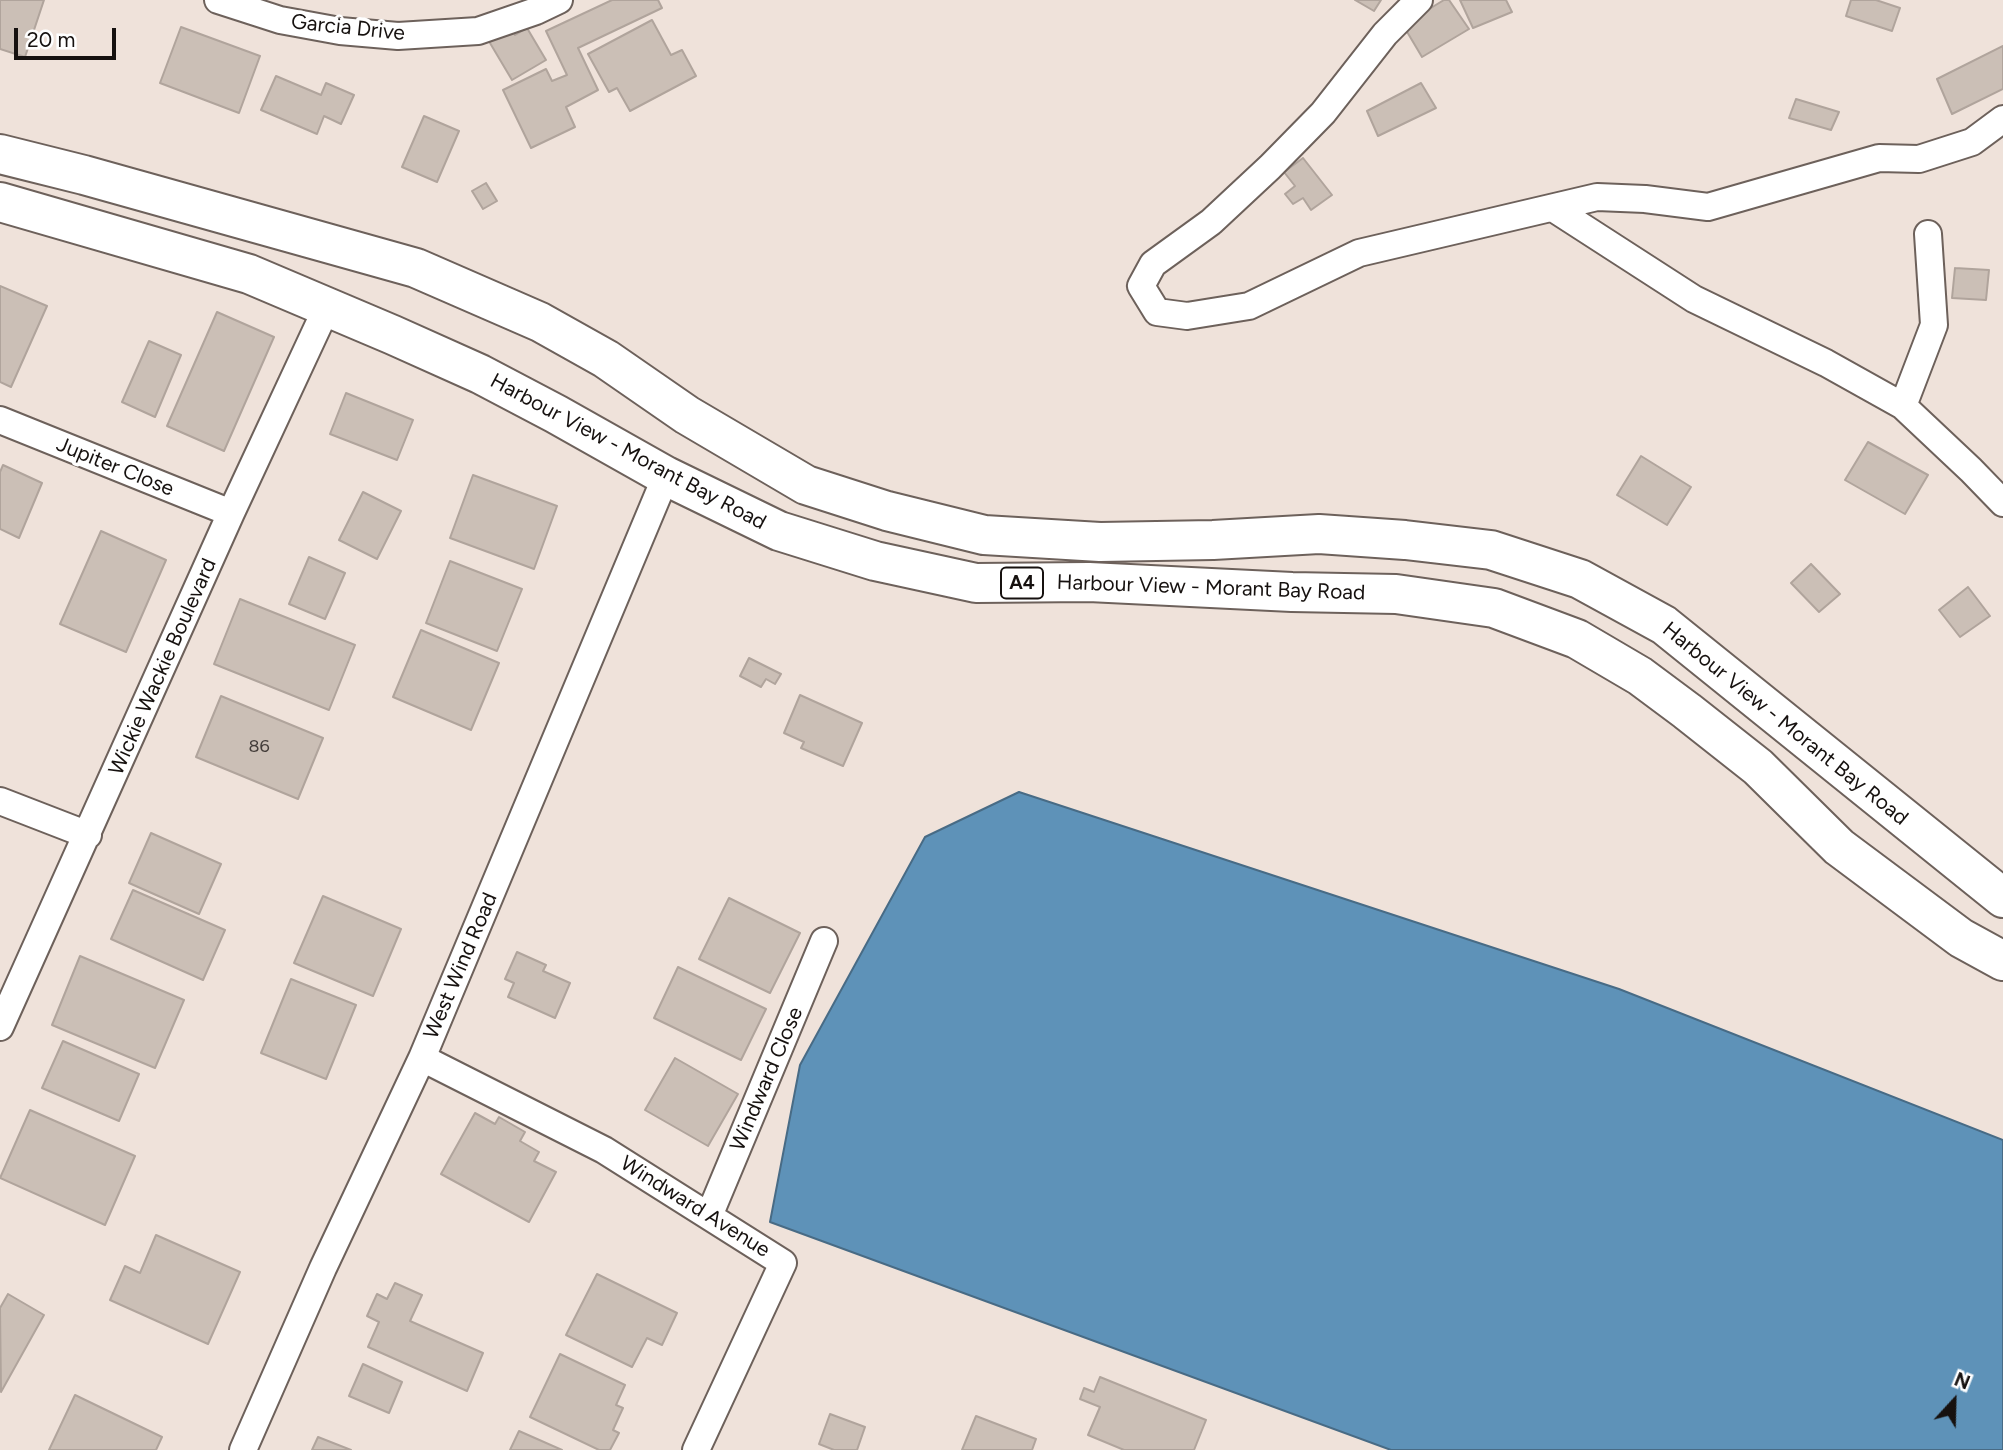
<!DOCTYPE html>
<html>
<head>
<meta charset="utf-8">
<style>
	body { margin:0 }
	#map { position:relative; width:2003px; height:1450px; overflow:hidden; background:#efe2da; font-family:Figtree,sans-serif }
	canvas { display:block }
	.north { position:absolute; left:1919px; top:1366px; width:70px; height:70px; -webkit-text-stroke:5px #fff; paint-order:stroke; rotate:22deg; font-size:19px; font-weight:700; line-height:28px; text-align:center; color:#16110f }
	.north::after { content:''; display:block; margin:auto; width:24px; height:32px; background:#16110f; clip-path:polygon(50% 0,100% 100%,50% 72%,0 100%) }
	.scale { position:absolute; left:14px; top:28px; width:102px; height:32px; box-sizing:border-box; border:4px solid #16110f; border-top:0; padding-left:9px; font-size:21px; line-height:24px; white-space:nowrap; color:#16110f; -webkit-text-stroke:5px #fff; paint-order:stroke }
</style>
</head>
<body>
<div id="map">
<canvas width="2003" height="1450"></canvas>
<div class="north">N</div>
<div class="scale">20 m</div>
</div>
<script>
const ctx = document.querySelector('canvas').getContext('2d');
ctx.lineJoin = 'round';
function paint(path, color) {
  ctx.fillStyle = color;
  ctx.fill(path, 'evenodd');
}
function toPath(rows) {
  const path = new Path2D();
  for (const r of rows) {
    path.moveTo(r[0], r[1]);
    for (let i = 2; i < r.length; i += 2) path.lineTo(r[i], r[i + 1]);
  }
  return path;
}
function stroke(path, color, width, dash) {
  ctx.strokeStyle = color;
  ctx.lineWidth = width;
  ctx.lineCap = dash ? 'butt' : 'round';
  ctx.setLineDash(dash || []);
  ctx.stroke(path);
}
function write(font, color, halo, rows, align = 'center') {
  ctx.font = font + ' Figtree,sans-serif';
  ctx.lineWidth = 7;
  ctx.setLineDash([]);
  ctx.textBaseline = 'middle';
  ctx.strokeStyle = halo;
  ctx.fillStyle = color;
  for (const [text, x, y, turn = 0] of rows) {
    ctx.save();
    ctx.translate(x, y);
    ctx.rotate((+turn || 0) * Math.PI / 180);
    ctx.textAlign = isNaN(turn) ? turn : align;
    if (halo) ctx.strokeText(text, 0, 0);
    ctx.fillText(text, 0, 0);
    ctx.restore();
  }
}
const water = toPath([
	[1019,792,1619,989,2003,1140,2003,1450,1391,1450,770,1222,800,1065,925,837,1019,792]
]);
paint(water, '#5e92b8');
stroke(water, '#486b85', 2);
const building = toPath([
	[0,0,44,0,25,57,0,49,0,0],
	[612,0,658,0,662,8,578,48,598,90,566,107,575,127,531,148,503,90,546,69,552,81,567,75,546,31,612,0],
	[1355,0,1381,0,1374,11,1355,0],
	[1444,0,1449,0,1469,29,1422,57,1403,25,1444,0],
	[1460,0,1506,0,1512,12,1473,28,1460,0],
	[1851,0,1876,0,1900,8,1892,31,1846,16,1851,0],
	[652,20,671,55,682,50,696,76,630,111,617,88,609,92,588,54,652,20],
	[509,25,515,35,527,28,546,60,512,80,487,38,509,25],
	[181,27,260,56,239,113,160,83,181,27],
	[2003,46,2003,89,1952,114,1937,79,2003,46],
	[276,76,321,95,326,83,354,95,341,124,324,116,317,134,261,110,276,76],
	[1421,83,1436,108,1378,136,1367,111,1421,83],
	[1796,99,1839,112,1831,130,1789,118,1796,99],
	[424,116,459,131,437,182,402,167,424,116],
	[1303,158,1332,195,1311,210,1303,198,1293,204,1285,194,1295,186,1284,172,1303,158],
	[486,183,497,201,483,209,472,191,486,183],
	[1955,268,1989,270,1986,300,1952,298,1955,268],
	[0,286,47,306,11,387,0,382,0,286],
	[217,312,274,337,224,451,167,426,217,312],
	[149,341,181,355,155,417,122,402,149,341],
	[346,393,413,420,397,460,330,434,346,393],
	[1868,442,1928,475,1905,514,1845,480,1868,442],
	[1641,456,1691,487,1667,525,1617,495,1641,456],
	[3,465,42,483,19,538,0,529,0,472,3,465],
	[473,475,557,506,534,569,450,538,473,475],
	[363,492,401,511,377,559,339,540,363,492],
	[101,531,166,560,126,652,60,624,101,531],
	[309,557,345,573,325,619,289,604,309,557],
	[450,561,522,589,497,651,426,623,450,561],
	[1811,564,1840,594,1819,612,1791,583,1811,564],
	[1968,587,1990,616,1960,637,1939,610,1968,587],
	[240,599,355,645,329,710,214,664,240,599],
	[421,630,499,663,471,730,393,697,421,630],
	[749,658,781,674,775,684,766,679,761,687,740,676,749,658],
	[800,695,862,723,843,766,801,748,804,742,784,733,800,695],
	[221,696,323,738,298,799,196,757,221,696],
	[151,833,221,864,199,914,129,883,151,833],
	[133,890,225,930,203,980,111,939,133,890],
	[323,896,401,929,373,996,294,963,323,896],
	[729,898,800,933,770,993,699,959,729,898],
	[517,952,546,965,543,971,570,983,555,1018,508,997,514,983,505,979,517,952],
	[80,956,184,1000,155,1068,52,1025,80,956],
	[678,967,766,1009,741,1060,654,1018,678,967],
	[291,979,356,1005,326,1079,261,1053,291,979],
	[63,1041,139,1074,119,1121,42,1088,63,1041],
	[675,1058,738,1094,708,1146,645,1110,675,1058],
	[30,1110,135,1156,105,1225,0,1178,30,1110],
	[475,1113,495,1124,499,1117,525,1132,520,1141,539,1152,534,1161,556,1172,529,1222,441,1174,475,1113],
	[156,1235,240,1272,208,1344,110,1300,125,1266,140,1273,156,1235],
	[597,1274,677,1313,662,1345,647,1338,632,1367,566,1335,597,1274],
	[395,1283,422,1295,410,1321,483,1353,467,1391,368,1347,379,1322,367,1316,377,1294,387,1299,395,1283],
	[8,1294,44,1315,1,1392,0,1308,8,1294],
	[560,1354,625,1385,616,1405,623,1408,613,1430,619,1433,610,1450,599,1450,530,1417,560,1354],
	[363,1364,402,1382,389,1413,349,1396,363,1364],
	[1100,1377,1206,1420,1194,1450,1124,1450,1088,1435,1100,1407,1080,1399,1084,1388,1094,1392,1100,1377],
	[75,1395,162,1437,156,1450,49,1450,75,1395],
	[830,1414,865,1427,857,1450,834,1450,819,1444,830,1414],
	[976,1416,1036,1439,1032,1450,962,1450,976,1416],
	[519,1431,562,1450,510,1450,519,1431],
	[318,1437,351,1450,312,1450,318,1437]
]);
paint(building, '#cbbfb6');
stroke(building, '#b0a49c', 2);
const street = toPath([
	[218,0,280,20,340,31,398,36,478,31,536,11,559,0],
	[1419,0,1385,34,1323,113,1270,167,1211,222,1153,264,1141,286,1157,312,1187,316,1249,306,1359,253,1597,197,1645,199,1708,207,1879,158,1919,159,1972,142,2003,119],
	[1553,208,1694,299,1826,363,1903,406,1971,470,2003,503],
	[1903,406,1934,325,1928,234],
	[0,420,231,513],
	[0,801,88,835],
	[0,1027,231,513,327,307],
	[422,1058,604,1150,783,1263,696,1450],
	[709,1216,824,941],
	[243,1450,323,1268,422,1058,666,476]
]);
const highway = toPath([
	[0,154,84,175,416,268,540,322,606,359,687,415,806,485,887,511,984,535,1100,542,1213,540,1319,534,1405,540,1491,550,1580,579,1664,625,2003,898],
	[0,202,249,274,393,335,480,374,556,414,666,476,779,531,875,561,976,583,1089,582,1292,592,1396,594,1494,608,1577,639,1640,676,1687,711,1758,767,1839,847,1961,938,2003,961]
]);
stroke(street, '#6d615b', 30);
stroke(highway, '#6d615b', 42);
stroke(street, '#fff', 26);
stroke(highway, '#fff', 38);
write('18px', '#433c39', null, [
	["86",259,747]
]);
for (const [x, y, w] of [
	[1022,583,42]
]) {
  const box = new Path2D();
  box.roundRect(x - w / 2, y - 15.5, w, 31, 5);
  ctx.fillStyle = '#fff';
  ctx.fill(box);
  stroke(box, '#16110f', 2);
}
write('bold 19px', '#16110f', null, [
	["A4",1022,583]
]);
write('21px', '#16110f', '#fff', [
	["Garcia Drive",348,28,6],
	["Harbour View - Morant Bay Road",628,452,28],
	["Jupiter Close",115,467,22],
	["Harbour View - Morant Bay Road",1211,588,2],
	["Wickie Wackie Boulevard",163,667,-66],
	["Harbour View - Morant Bay Road",1785,724,39],
	["West Wind Road",461,966,-67],
	["Windward Close",767,1079,-67],
	["Windward Avenue",695,1207,32]
]);
</script>
</body>
</html>
